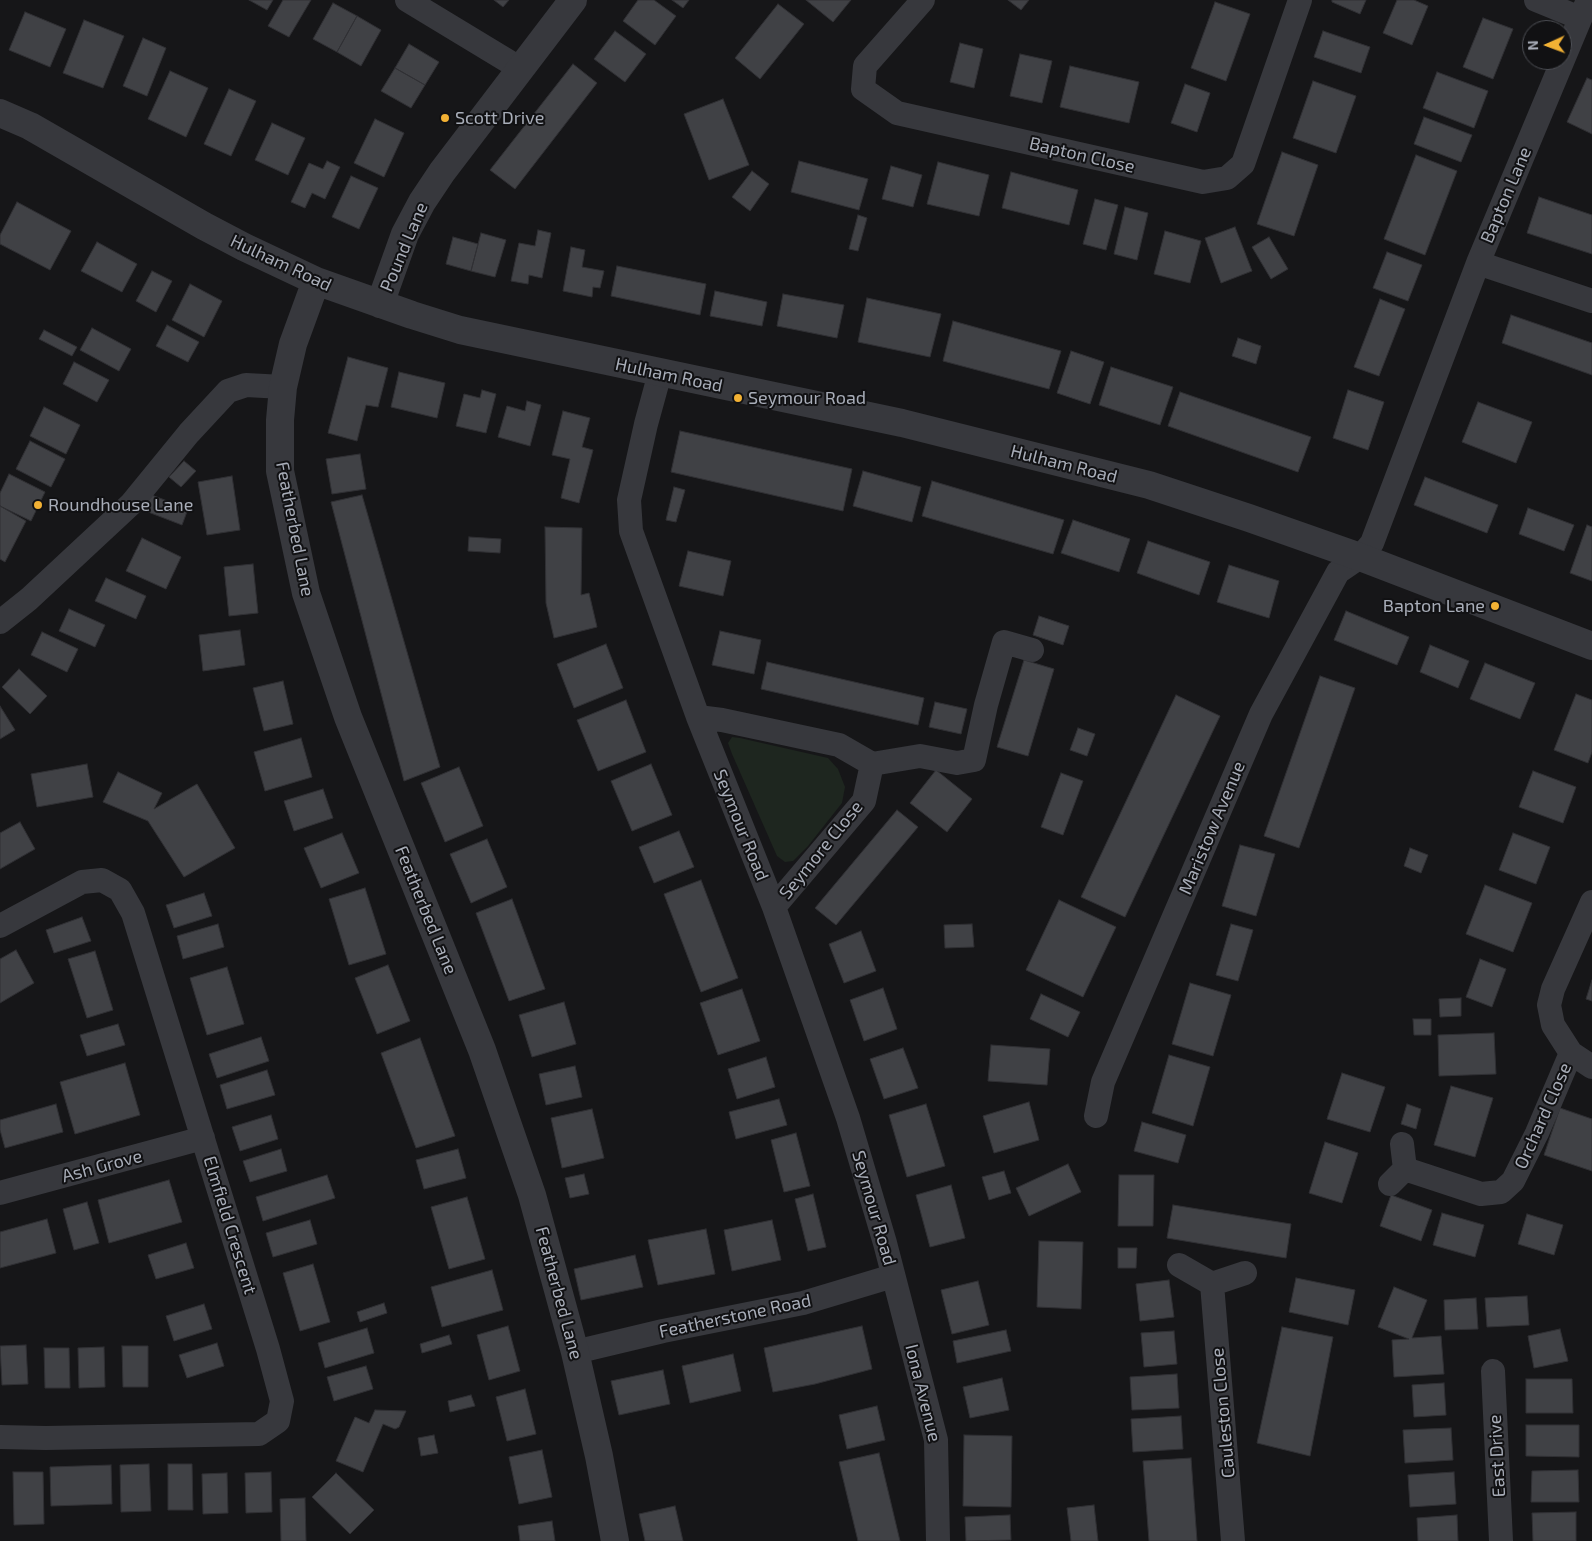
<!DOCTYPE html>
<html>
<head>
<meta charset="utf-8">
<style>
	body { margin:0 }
	#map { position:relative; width:1592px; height:1541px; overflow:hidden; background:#161618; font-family:"Exo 2",sans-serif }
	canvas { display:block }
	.north { position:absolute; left:1522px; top:20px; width:50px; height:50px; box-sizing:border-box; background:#111113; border:1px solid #4d4f55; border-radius:50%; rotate:268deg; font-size:14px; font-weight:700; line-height:20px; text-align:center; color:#a8adb8 }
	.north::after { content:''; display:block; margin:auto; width:18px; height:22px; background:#f2b134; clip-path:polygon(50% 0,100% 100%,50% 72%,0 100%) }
</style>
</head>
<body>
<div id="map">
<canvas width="1592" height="1541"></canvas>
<div class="north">N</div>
</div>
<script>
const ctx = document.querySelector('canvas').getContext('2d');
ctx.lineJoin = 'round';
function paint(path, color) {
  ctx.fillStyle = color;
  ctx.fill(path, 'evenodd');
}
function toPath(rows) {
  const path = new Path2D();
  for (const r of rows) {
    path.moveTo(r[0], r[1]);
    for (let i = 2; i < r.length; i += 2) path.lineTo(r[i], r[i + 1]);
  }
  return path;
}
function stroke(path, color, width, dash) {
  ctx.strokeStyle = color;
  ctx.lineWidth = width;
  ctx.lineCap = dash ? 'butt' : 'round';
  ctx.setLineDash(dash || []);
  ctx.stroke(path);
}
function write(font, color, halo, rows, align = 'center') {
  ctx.font = font + ' "Exo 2",sans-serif';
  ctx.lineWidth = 4;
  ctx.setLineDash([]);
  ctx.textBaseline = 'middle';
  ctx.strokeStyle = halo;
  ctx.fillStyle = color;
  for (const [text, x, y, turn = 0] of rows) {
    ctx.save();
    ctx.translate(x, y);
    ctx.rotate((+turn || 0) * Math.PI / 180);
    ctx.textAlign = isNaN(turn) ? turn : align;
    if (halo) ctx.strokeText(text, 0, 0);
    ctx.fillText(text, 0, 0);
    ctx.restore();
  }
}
paint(toPath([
	[732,737,740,738,828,758,838,769,845,787,842,803,808,846,793,861,785,862,777,856,732,754,728,743]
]), '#1e261f');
const building = toPath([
	[249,0,273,0,267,10,249,0],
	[283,0,311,0,289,37,268,26,283,0],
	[494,0,509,0,503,7,494,0],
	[638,0,654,0,676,16,655,45,623,21,638,0],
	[672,0,689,0,683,8,672,0],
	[806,0,851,0,833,22,806,0],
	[1008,0,1029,0,1021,10,1008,0],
	[1332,0,1366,0,1360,14,1332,2,1332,0],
	[1397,0,1414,0,1428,6,1412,45,1383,33,1397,0],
	[1215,2,1250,14,1226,81,1191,68,1215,2],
	[333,3,357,16,337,52,313,39,333,3],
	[778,4,804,24,760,79,735,58,778,4],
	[25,12,66,29,50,67,9,50,25,12],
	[357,16,381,30,361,66,337,52,357,16],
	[1483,18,1513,29,1493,79,1463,67,1483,18],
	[84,20,124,36,103,88,63,73,84,20],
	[615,31,646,54,625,82,594,59,615,31],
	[1323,31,1370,47,1361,73,1314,57,1323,31],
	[143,38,166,48,147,96,123,86,143,38],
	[960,43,983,49,974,88,950,82,960,43],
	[409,44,439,62,425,85,395,68,409,44],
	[1020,54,1052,61,1042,103,1010,96,1020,54],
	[573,64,597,83,515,189,490,170,573,64],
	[1070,66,1139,82,1129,123,1060,107,1070,66],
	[395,68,425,85,411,108,381,91,395,68],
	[170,71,208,88,186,137,148,119,170,71],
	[1437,72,1488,91,1474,128,1423,108,1437,72],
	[1587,78,1592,80,1592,134,1567,122,1587,78],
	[1313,81,1356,96,1336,153,1293,138,1313,81],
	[1185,84,1210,93,1197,132,1171,123,1185,84],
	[229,89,256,101,231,156,204,144,229,89],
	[723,99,749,165,709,180,684,114,723,99],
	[1424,117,1472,135,1461,162,1414,144,1424,117],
	[375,119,404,133,384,177,354,163,375,119],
	[272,123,305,138,288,175,255,160,272,123],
	[1282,152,1318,165,1294,236,1257,224,1282,152],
	[1416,155,1457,171,1425,255,1384,239,1416,155],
	[327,161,340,167,325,199,312,193,305,208,291,202,309,163,323,169,327,161],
	[799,161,868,179,859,210,791,192,799,161],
	[938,162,989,175,979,216,927,204,938,162],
	[891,166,922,175,913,207,882,199,891,166],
	[752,171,769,184,750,211,732,197,752,171],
	[1011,172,1078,190,1069,225,1002,208,1011,172],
	[351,176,378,188,359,229,332,217,351,176],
	[1539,197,1592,215,1592,254,1527,233,1539,197],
	[1095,199,1118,205,1106,250,1083,244,1095,199],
	[17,202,71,231,50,270,0,244,0,235,17,202],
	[1125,207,1148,213,1137,260,1114,254,1125,207],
	[858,215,867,218,858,251,849,249,858,215],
	[1235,227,1252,271,1221,283,1205,238,1235,227],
	[538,230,551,233,542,278,529,275,528,284,511,281,519,243,535,246,538,230],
	[1165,231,1201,241,1190,283,1154,274,1165,231],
	[481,233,506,240,495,277,471,271,481,233],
	[453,237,478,244,471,271,446,264,453,237],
	[1269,237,1288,269,1271,279,1252,247,1269,237],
	[97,242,137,264,122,292,81,271,97,242],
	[571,247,585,250,582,267,604,271,600,288,593,287,592,297,563,291,571,247],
	[1387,252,1422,265,1408,301,1373,288,1387,252],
	[617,266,706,284,700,315,611,296,617,266],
	[152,271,172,281,156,312,136,301,152,271],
	[190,284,222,301,204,337,172,320,190,284],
	[715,291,767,302,762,326,710,316,715,291],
	[783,294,844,305,837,338,777,326,783,294],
	[867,298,941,314,930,357,858,342,867,298],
	[1380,299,1405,309,1379,376,1354,367,1380,299],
	[1511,315,1592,343,1592,375,1502,343,1511,315],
	[953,321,1061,351,1049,389,943,361,953,321],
	[167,325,199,342,188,362,156,346,167,325],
	[92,328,131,349,119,371,80,350,92,328],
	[44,330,77,347,72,356,39,339,44,330],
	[1238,338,1261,346,1256,364,1232,356,1238,338],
	[1071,351,1104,362,1090,404,1057,393,1071,351],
	[348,357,388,368,378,407,366,405,357,441,328,433,348,357],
	[74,362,109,380,97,402,63,384,74,362],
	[1111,367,1173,387,1160,425,1099,405,1111,367],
	[399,372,445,383,437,418,391,407,399,372],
	[482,390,496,394,486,433,456,426,464,394,480,398,482,390],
	[1348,390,1384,402,1368,450,1333,438,1348,390],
	[1180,392,1311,437,1298,472,1168,426,1180,392],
	[527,401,541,405,530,446,498,437,507,406,525,411,527,401],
	[1478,402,1532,422,1516,463,1462,442,1478,402],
	[44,407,80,425,66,454,30,436,44,407],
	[563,411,590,418,582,447,593,450,579,503,561,498,570,459,552,455,563,411],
	[680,431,852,469,843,511,671,472,680,431],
	[30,441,65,459,51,487,16,469,30,441],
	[360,454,366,489,332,494,326,459,360,454],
	[184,461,196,471,181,487,169,477,184,461],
	[863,471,921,487,912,522,853,506,863,471],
	[9,474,45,492,31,521,0,506,0,493,9,474],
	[232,476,240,530,207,535,198,482,232,476],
	[1425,477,1498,505,1487,533,1414,505,1425,477],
	[932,481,1064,520,1053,554,922,516,932,481],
	[674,487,685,490,676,522,666,520,674,487],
	[149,494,188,509,182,525,143,510,149,494],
	[362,495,440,767,404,781,331,502,362,495],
	[0,506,26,521,5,562,0,559,0,506],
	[1528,508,1574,525,1564,551,1519,534,1528,508],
	[1073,520,1130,539,1119,572,1061,553,1073,520],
	[1587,525,1592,527,1592,581,1570,573,1587,525],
	[545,527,582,528,581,595,589,593,597,627,554,638,546,603,545,527],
	[469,537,501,539,500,553,468,551,469,537],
	[142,538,181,557,166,589,126,571,142,538],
	[1148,541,1210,562,1199,595,1137,573,1148,541],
	[688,551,731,561,723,596,679,586,688,551],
	[253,564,258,613,229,616,224,567,253,564],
	[1229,565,1279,581,1269,618,1217,602,1229,565],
	[106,578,146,596,136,619,95,601,106,578],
	[69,609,105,625,95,647,59,631,69,609],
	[1346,611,1409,637,1397,665,1334,640,1346,611],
	[1039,616,1069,626,1063,645,1033,635,1039,616],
	[240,630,245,665,203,671,199,635,240,630],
	[720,631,761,640,754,674,712,665,720,631],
	[42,632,78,649,67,672,31,655,42,632],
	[606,644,623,688,574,708,557,664,606,644],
	[1430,645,1469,661,1458,688,1420,672,1430,645],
	[1024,660,1054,669,1028,756,997,747,1024,660],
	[767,662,924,698,918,725,761,689,767,662],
	[1485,663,1535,683,1520,719,1470,699,1485,663],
	[19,669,47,696,30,714,2,687,19,669],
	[1320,676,1355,688,1299,848,1264,836,1320,676],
	[283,681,293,724,264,731,253,688,283,681],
	[1576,694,1592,700,1592,752,1588,763,1554,750,1576,694],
	[1176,695,1220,716,1125,917,1081,897,1176,695],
	[626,700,646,752,598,771,577,720,626,700],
	[935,702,967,709,961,734,929,727,935,702],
	[0,706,15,730,0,739,0,706],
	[1078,728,1095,734,1087,756,1070,750,1078,728],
	[301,738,312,777,265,791,254,752,301,738],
	[87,764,93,797,37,807,31,774,87,764],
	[651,764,672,815,632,831,611,781,651,764],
	[459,767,483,826,445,842,421,783,459,767],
	[936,770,972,799,947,832,910,803,936,770],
	[1533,771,1576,787,1563,823,1519,807,1533,771],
	[118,772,162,793,154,809,197,784,235,848,184,877,148,821,103,802,118,772],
	[1061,773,1083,781,1063,835,1041,827,1061,773],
	[323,789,333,818,294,831,284,801,323,789],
	[897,810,918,827,836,925,815,908,897,810],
	[20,822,35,849,0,869,0,833,20,822],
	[679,831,694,867,654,883,639,847,679,831],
	[342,833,359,873,321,888,304,848,342,833],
	[1513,833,1550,847,1536,884,1499,870,1513,833],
	[487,839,507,887,471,903,450,854,487,839],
	[1240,845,1275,854,1256,916,1222,906,1240,845],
	[1410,848,1428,855,1421,873,1404,866,1410,848],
	[701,880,738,978,701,992,664,894,701,880],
	[1485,885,1532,903,1513,952,1466,934,1485,885],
	[365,888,386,954,349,965,329,899,365,888],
	[204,893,212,916,174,928,166,905,204,893],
	[512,899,545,989,509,1001,476,913,512,899],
	[1059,900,1116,927,1083,997,1026,970,1059,900],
	[82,917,91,941,54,953,46,930,82,917],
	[218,924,224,947,183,959,177,936,218,924],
	[972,924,974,947,945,948,944,925,972,924],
	[1231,924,1253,930,1238,981,1216,975,1231,924],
	[861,931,876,971,844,983,829,944,861,931],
	[16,950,34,983,0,1003,0,959,16,950],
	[95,951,113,1010,87,1018,68,959,95,951],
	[1480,959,1506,969,1492,1007,1466,997,1480,959],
	[388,965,410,1021,377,1034,355,978,388,965],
	[227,967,244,1024,207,1035,190,978,227,967],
	[1592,980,1592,1001,1586,999,1592,980],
	[1190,983,1231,995,1213,1056,1172,1044,1190,983],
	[883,988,897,1029,864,1041,850,1000,883,988],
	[742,989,760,1041,718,1055,700,1003,742,989],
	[1041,994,1080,1012,1068,1037,1030,1019,1041,994],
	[1461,998,1461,1016,1440,1017,1439,999,1461,998],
	[564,1002,576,1044,532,1057,519,1015,564,1002],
	[1413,1019,1431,1019,1431,1035,1414,1035,1413,1019],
	[118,1024,125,1045,87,1056,80,1035,118,1024],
	[1494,1033,1496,1074,1439,1076,1438,1035,1494,1033],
	[261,1037,269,1061,217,1078,209,1054,261,1037],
	[420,1038,455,1136,416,1148,381,1053,420,1038],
	[991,1045,1050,1049,1047,1085,988,1081,991,1045],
	[903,1048,918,1088,884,1099,870,1059,903,1048],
	[1169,1055,1210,1067,1193,1126,1152,1113,1169,1055],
	[766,1057,775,1087,737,1099,728,1069,766,1057],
	[125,1063,140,1115,75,1134,60,1082,125,1063],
	[575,1066,582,1097,546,1105,539,1074,575,1066],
	[267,1070,275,1095,227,1109,220,1085,267,1070],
	[1342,1073,1385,1087,1370,1132,1327,1119,1342,1073],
	[1451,1086,1493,1098,1475,1157,1434,1145,1451,1086],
	[779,1099,787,1125,736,1139,729,1112,779,1099],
	[1029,1102,1039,1140,994,1153,983,1116,1029,1102],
	[56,1104,63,1132,5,1148,0,1130,0,1120,56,1104],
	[926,1104,945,1166,907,1177,889,1115,926,1104],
	[1407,1104,1421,1109,1416,1129,1401,1124,1407,1104],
	[1560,1108,1592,1119,1592,1171,1544,1155,1560,1108],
	[592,1109,604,1158,562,1168,551,1118,592,1109],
	[271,1115,278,1139,240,1151,232,1127,271,1115],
	[1142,1122,1186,1135,1178,1163,1134,1151,1142,1122],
	[796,1133,810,1186,784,1192,771,1140,796,1133],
	[1325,1142,1358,1153,1342,1203,1309,1193,1325,1142],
	[281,1149,287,1171,250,1182,243,1161,281,1149],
	[458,1149,466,1178,424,1189,416,1160,458,1149],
	[1068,1164,1081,1192,1029,1216,1016,1188,1068,1164],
	[1004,1171,1011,1193,989,1200,982,1177,1004,1171],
	[584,1174,589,1194,570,1198,565,1178,584,1174],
	[327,1175,335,1198,263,1221,256,1197,327,1175],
	[1119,1175,1154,1175,1153,1226,1118,1226,1119,1175],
	[169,1180,182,1222,109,1243,98,1200,169,1180],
	[951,1185,965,1238,930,1247,916,1195,951,1185],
	[813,1194,826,1247,808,1251,795,1199,813,1194],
	[1391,1195,1432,1210,1421,1241,1380,1226,1391,1195],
	[467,1197,485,1259,449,1269,431,1207,467,1197],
	[87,1202,99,1243,74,1250,63,1209,87,1202],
	[1173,1205,1291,1224,1286,1258,1167,1238,1173,1205],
	[1442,1213,1484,1225,1475,1257,1433,1245,1442,1213],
	[1527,1214,1563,1225,1554,1255,1518,1244,1527,1214],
	[47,1219,56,1253,0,1268,0,1232,47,1219],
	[310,1220,317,1244,273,1257,266,1233,310,1220],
	[772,1220,781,1260,732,1271,724,1230,772,1220],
	[706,1229,715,1274,658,1285,648,1240,706,1229],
	[1039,1241,1083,1242,1081,1309,1037,1307,1039,1241],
	[186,1243,194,1268,156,1279,148,1255,186,1243],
	[1118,1248,1137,1248,1136,1268,1118,1268,1118,1248],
	[635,1255,643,1287,581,1300,574,1269,635,1255],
	[313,1264,330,1322,300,1331,283,1273,313,1264],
	[492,1270,503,1310,442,1327,431,1287,492,1270],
	[1296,1278,1355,1290,1348,1325,1289,1312,1296,1278],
	[1169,1280,1174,1317,1140,1321,1136,1284,1169,1280],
	[978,1281,989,1325,952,1334,941,1290,978,1281],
	[1394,1287,1427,1300,1412,1338,1441,1336,1444,1374,1394,1377,1392,1340,1409,1339,1378,1327,1394,1287],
	[1527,1296,1529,1325,1487,1327,1485,1298,1527,1296],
	[1476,1298,1478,1329,1445,1330,1444,1300,1476,1298],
	[384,1303,387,1313,360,1322,357,1312,384,1303],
	[204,1304,212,1329,174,1341,166,1316,204,1304],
	[508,1326,520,1371,489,1380,477,1335,508,1326],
	[862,1326,872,1369,815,1384,773,1392,764,1348,862,1326],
	[1282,1327,1333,1337,1310,1456,1257,1443,1282,1327],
	[367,1328,374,1353,325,1368,318,1343,367,1328],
	[1560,1329,1568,1361,1534,1368,1528,1336,1560,1329],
	[1006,1330,1011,1351,957,1363,953,1341,1006,1330],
	[1174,1331,1177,1364,1144,1367,1141,1333,1174,1331],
	[449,1335,452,1344,422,1353,420,1344,449,1335],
	[217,1343,224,1366,187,1378,179,1355,217,1343],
	[26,1345,28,1384,2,1385,0,1346,26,1345],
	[122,1346,148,1346,148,1387,123,1387,122,1346],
	[104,1347,105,1387,79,1388,78,1348,104,1347],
	[44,1348,69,1348,70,1388,45,1388,44,1348],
	[733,1354,741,1391,690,1403,682,1366,733,1354],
	[366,1366,373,1389,334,1401,327,1377,366,1366],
	[663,1370,670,1404,619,1415,611,1381,663,1370],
	[1177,1374,1179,1408,1132,1410,1130,1377,1177,1374],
	[1002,1378,1009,1410,970,1418,963,1387,1002,1378],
	[1526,1379,1572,1379,1573,1413,1526,1413,1526,1379],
	[1444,1383,1446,1415,1414,1417,1412,1385,1444,1383],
	[525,1389,536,1434,507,1441,496,1397,525,1389],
	[471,1395,475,1406,450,1412,448,1401,471,1395],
	[877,1406,885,1440,847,1449,839,1415,877,1406],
	[375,1410,406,1411,399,1427,395,1429,383,1424,363,1472,336,1461,355,1417,369,1423,375,1410],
	[1181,1416,1183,1449,1133,1452,1131,1419,1181,1416],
	[1526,1425,1579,1425,1579,1457,1526,1456,1526,1425],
	[1451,1428,1453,1460,1405,1463,1403,1430,1451,1428],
	[434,1435,438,1453,421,1456,418,1438,434,1435],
	[964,1435,1012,1436,1011,1507,963,1506,964,1435],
	[542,1450,552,1497,519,1504,509,1457,542,1450],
	[879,1453,900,1541,858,1541,839,1462,879,1453],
	[1191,1458,1197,1541,1149,1541,1143,1461,1191,1458],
	[149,1464,151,1511,121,1512,120,1465,149,1464],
	[168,1464,192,1464,193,1510,168,1510,168,1464],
	[111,1465,112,1504,51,1506,50,1467,111,1465],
	[1578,1470,1579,1502,1531,1502,1532,1471,1578,1470],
	[13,1472,43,1472,44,1524,14,1525,13,1472],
	[271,1472,272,1512,246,1513,245,1473,271,1472],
	[1454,1472,1456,1504,1410,1507,1408,1475,1454,1472],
	[227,1473,228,1513,203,1514,202,1474,227,1473],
	[336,1473,374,1510,350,1534,312,1497,336,1473],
	[305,1498,306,1541,281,1541,280,1499,305,1498],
	[1094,1505,1098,1541,1071,1541,1067,1508,1094,1505],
	[675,1506,683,1541,645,1541,639,1514,675,1506],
	[1576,1512,1576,1541,1533,1541,1532,1513,1576,1512],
	[1010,1515,1011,1540,966,1541,965,1517,1010,1515],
	[1457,1515,1458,1541,1418,1541,1417,1518,1457,1515],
	[552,1521,555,1541,520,1541,518,1526,552,1521]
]);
paint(building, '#404145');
stroke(building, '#303034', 1);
stroke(toPath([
	[407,0,521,69],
	[923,0,865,66,863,89,897,113,1203,182,1227,178,1243,164,1300,0],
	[1536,0,1580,18],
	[1478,263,1592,301],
	[660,373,646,424,629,500,631,531,698,717,774,907,848,1118,885,1243,936,1440,938,1541],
	[0,622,29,599,131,504,189,433,228,391,246,385,283,387],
	[698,717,722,720,839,745,872,764,864,801,774,907],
	[872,764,920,756,957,763,974,760,986,705,1004,642,1032,650],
	[1592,902,1553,989,1549,1005,1553,1025,1571,1053,1592,1067],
	[0,926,82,882,102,880,120,890,133,913,268,1349,282,1401,278,1421,259,1434,46,1438,0,1437],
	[1096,1116,1103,1082,1261,714,1338,572,1360,557,1372,543,1478,263,1588,0],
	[1405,1169,1481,1194,1501,1192,1513,1181,1537,1133,1571,1053],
	[1390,1184,1405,1169,1402,1144],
	[0,1193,203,1138],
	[1179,1265,1212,1284,1245,1273],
	[1212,1284,1233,1541],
	[575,1352,663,1331,803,1303,893,1276],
	[1493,1371,1501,1541]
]), '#37383d', 24);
stroke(toPath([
	[0,113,30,126,204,226,244,247,316,281,412,315,460,330,902,423,1149,485,1249,518,1360,557,1592,646],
	[316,281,293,344,283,387,280,420,280,471,306,593,348,717,482,1050,532,1195,575,1352,599,1456,615,1541],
	[380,304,405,234,422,202,442,172,573,0]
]), '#37383d', 28);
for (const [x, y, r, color] of [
	[445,118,5,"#f2b134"],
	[738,398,5,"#f2b134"],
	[38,505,5,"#f2b134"],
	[1495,606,5,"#f2b134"]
]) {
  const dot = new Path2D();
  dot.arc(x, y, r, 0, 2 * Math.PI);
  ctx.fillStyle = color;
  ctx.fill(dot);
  stroke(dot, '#111113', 2);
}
write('18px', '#a8adb8', '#111113', [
	["Scott Drive",455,118],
	["Seymour Road",748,398],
	["Roundhouse Lane",48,505],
	["Bapton Lane",1485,606,"right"]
], 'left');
write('18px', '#a8adb8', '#111113', [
	["Bapton Close",1082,155,13],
	["Bapton Lane",1506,195,-67],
	["Pound Lane",404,247,-67],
	["Hulham Road",281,263,25],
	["Hulham Road",669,375,12],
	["Hulham Road",1064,464,14],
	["Featherbed Lane",295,529,79],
	["Seymour Road",741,825,68],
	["Maristow Avenue",1212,828,-67],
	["Seymore Close",821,850,-51],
	["Featherbed Lane",426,910,68],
	["Orchard Close",1543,1116,-66],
	["Ash Grove",102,1166,-15],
	["Seymour Road",874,1208,74],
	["Elmfield Crescent",230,1225,73],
	["Featherbed Lane",559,1293,75],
	["Featherstone Road",735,1316,-12],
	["Iona Avenue",923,1393,76],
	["Cauleston Close",1223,1413,-95],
	["East Drive",1497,1456,-93]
]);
</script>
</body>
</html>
